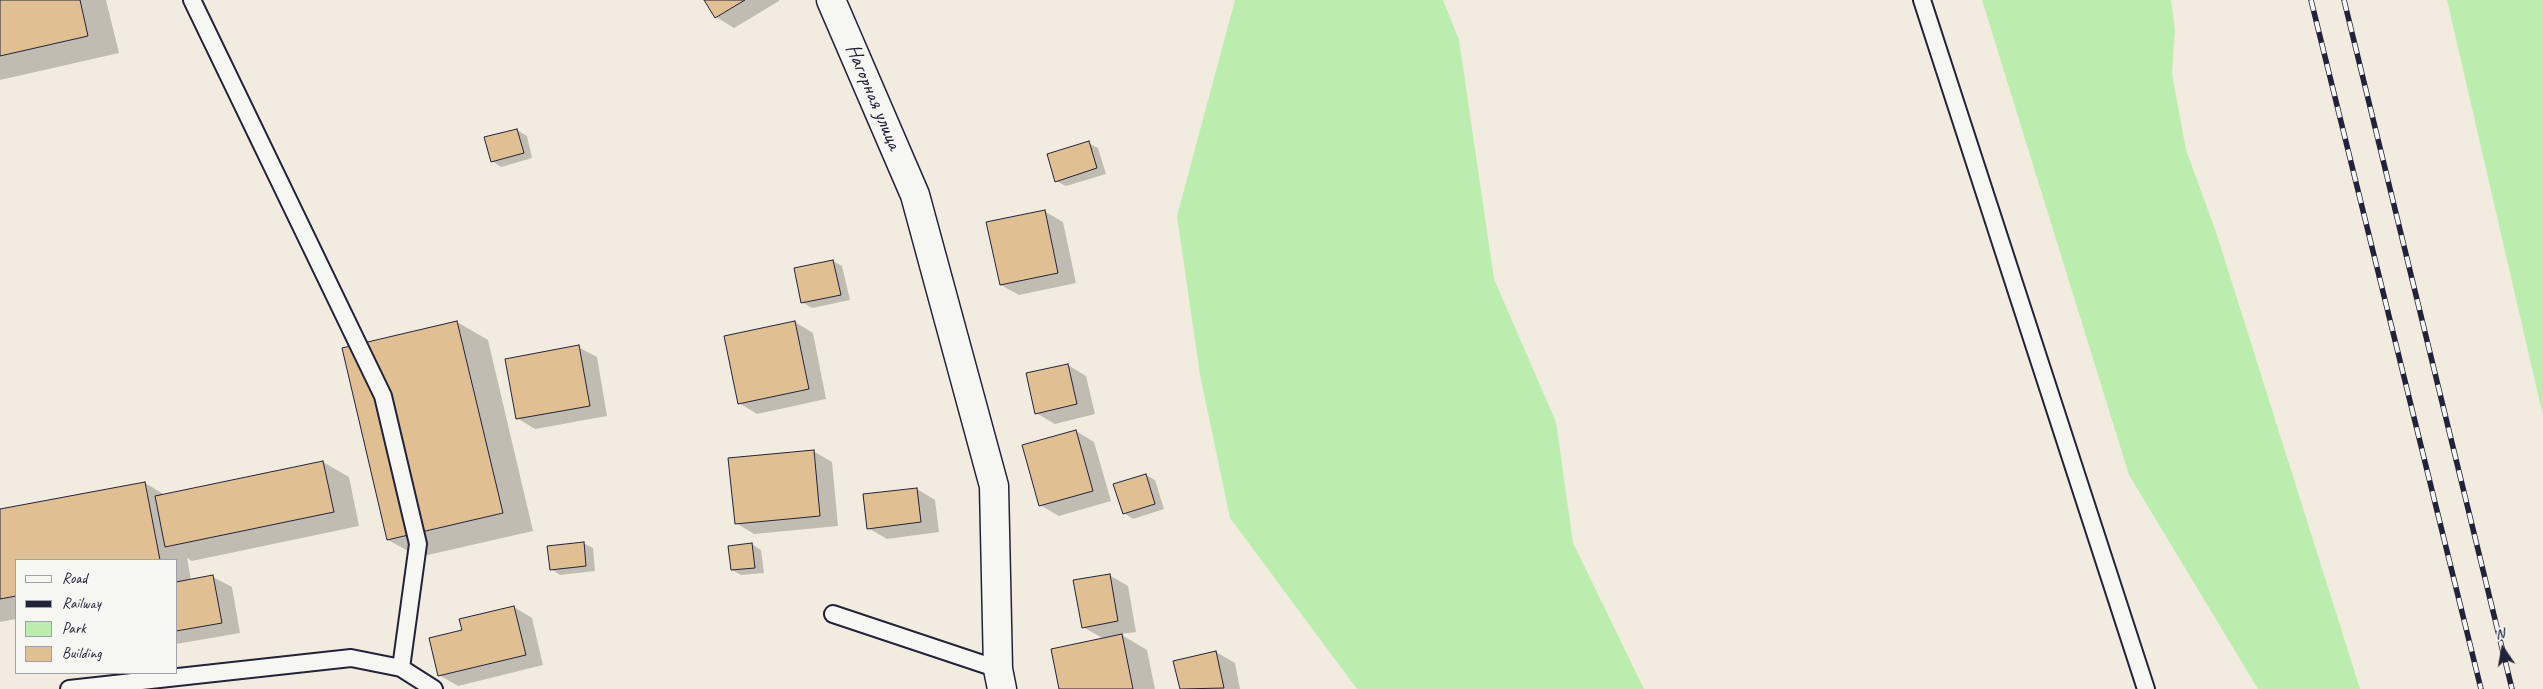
<!DOCTYPE html>
<html>
<head>
<meta charset="utf-8">
<style>
	body { margin:0 }
	#map { position:relative; width:2543px; height:689px; overflow:hidden; background:#f2ebdf; font-family:Caveat,sans-serif }
	canvas { display:block }
	.legend { position:absolute; left:15px; top:559px; width:162px; height:115px; box-sizing:border-box; background:#f6f6f2; border:1px solid #a1a1a9; margin:0; padding:6px 9px; list-style:none; font-size:15px; color:#22223b }
	.legend li { display:flex; align-items:center; gap:10px; height:25px }
	.legend b { width:25px; border:1px solid #a1a1a9 }
	.north { position:absolute; left:2478px; top:624px; width:50px; height:50px; -webkit-text-stroke:4px #f6f6f2; paint-order:stroke; rotate:348deg; font-size:14px; font-weight:700; line-height:20px; text-align:center; color:#22223b }
	.north::after { content:''; display:block; margin:auto; width:18px; height:22px; background:#22223b; clip-path:polygon(50% 0,100% 100%,50% 72%,0 100%) }
</style>
</head>
<body>
<div id="map">
<canvas width="2543" height="689"></canvas>
<ul class="legend">
<li><b style="height:6px;background:#f6f6f2"></b>Road</li>
<li><b style="height:6px;background:#22223b"></b>Railway</li>
<li><b style="height:14px;background:#bbeeae"></b>Park</li>
<li><b style="height:14px;background:#e0bf92"></b>Building</li>
</ul>
<div class="north">N</div>
</div>
<script>
const ctx = document.querySelector('canvas').getContext('2d');
ctx.lineJoin = 'round';
function paint(path, color) {
  ctx.fillStyle = color;
  ctx.fill(path, 'evenodd');
}
function toPath(rows) {
  const path = new Path2D();
  for (const r of rows) {
    path.moveTo(r[0], r[1]);
    for (let i = 2; i < r.length; i += 2) path.lineTo(r[i], r[i + 1]);
  }
  return path;
}
function stroke(path, color, width, dash) {
  ctx.strokeStyle = color;
  ctx.lineWidth = width;
  ctx.lineCap = dash ? 'butt' : 'round';
  ctx.setLineDash(dash || []);
  ctx.stroke(path);
}
function write(font, color, halo, rows, align = 'center') {
  ctx.font = font + ' Caveat,sans-serif';
  ctx.lineWidth = 4.5;
  ctx.setLineDash([]);
  ctx.textBaseline = 'middle';
  ctx.strokeStyle = halo;
  ctx.fillStyle = color;
  for (const [text, x, y, turn = 0] of rows) {
    ctx.save();
    ctx.translate(x, y);
    ctx.rotate((+turn || 0) * Math.PI / 180);
    ctx.textAlign = isNaN(turn) ? turn : align;
    if (halo) ctx.strokeText(text, 0, 0);
    ctx.fillText(text, 0, 0);
    ctx.restore();
  }
}
paint(toPath([
	[1235,0,1443,0,1459,40,1494,279,1556,422,1573,543,1644,689,1357,689,1230,518,1200,375,1177,216],
	[1982,0,2171,0,2175,29,2172,74,2186,150,2216,232,2360,689,2258,689,2129,475],
	[2447,0,2543,0,2543,416]
]), '#bbeeae');
paint(toPath([
	[0,0,106,0,119,53,0,80],
	[705,0,779,0,779,1,734,28,716,17],
	[517,130,527,136,532,158,501,167,492,161],
	[1088,143,1098,148,1106,174,1066,186,1056,181],
	[1044,211,1063,222,1076,283,1019,295,1001,285],
	[833,261,842,266,850,300,812,308,802,302],
	[457,322,488,340,533,531,419,557,388,540,343,349],
	[795,322,813,333,826,399,757,414,739,403],
	[578,347,597,357,607,416,535,429,517,418],
	[1068,365,1086,376,1095,414,1055,424,1036,413],
	[1076,431,1094,442,1111,501,1059,516,1040,505],
	[813,451,832,462,838,526,754,534,736,523],
	[323,462,349,477,359,526,192,561,187,558,191,580,213,577,232,587,240,633,176,644,176,560,16,560,16,619,0,622,0,511,145,483,165,495],
	[1146,475,1155,480,1164,509,1133,519,1124,513],
	[917,489,935,500,939,532,887,539,868,528],
	[583,543,593,548,595,571,560,575,551,569],
	[752,544,761,550,764,573,741,575,732,570],
	[1109,575,1128,586,1136,632,1120,634,1147,650,1155,689,1060,689,1104,639,1083,627],
	[514,607,532,618,543,665,458,686,439,675,463,631],
	[1216,652,1235,663,1240,689,1181,689,1175,662]
]), '#0003');
const building = toPath([
	[0,0,80,0,88,36,0,56,0,0],
	[704,0,745,0,715,18,704,0],
	[517,129,524,153,491,162,484,137,517,129],
	[1089,141,1097,168,1055,182,1047,154,1089,141],
	[1045,210,1058,273,1000,285,986,222,1045,210],
	[833,260,841,295,801,303,794,268,833,260],
	[457,321,503,513,387,540,342,348,457,321],
	[795,321,809,389,738,404,724,336,795,321],
	[579,345,590,406,516,419,505,359,579,345],
	[1068,364,1077,404,1035,414,1026,373,1068,364],
	[1076,430,1093,491,1039,506,1022,445,1076,430],
	[814,450,820,516,735,524,728,458,814,450],
	[323,461,334,512,165,547,155,496,323,461],
	[1146,474,1155,504,1123,514,1113,484,1146,474],
	[145,482,160,560,16,560,16,596,0,599,0,509,145,482],
	[917,488,921,522,867,529,863,494,917,488],
	[584,542,586,566,550,570,547,546,584,542],
	[752,543,755,568,731,570,728,546,752,543],
	[1110,574,1118,621,1082,628,1073,580,1110,574],
	[213,575,222,623,176,631,176,582,213,575],
	[514,606,526,655,438,676,429,638,462,630,459,619,514,606],
	[1122,634,1133,689,1059,689,1051,649,1122,634],
	[1216,651,1224,688,1180,689,1173,661,1216,651]
]);
paint(building, '#e0bf92');
stroke(building, '#22223b', 1);
const service = toPath([
	[192,0,383,396,418,544,401,668],
	[1922,0,2146,689],
	[833,614,998,669],
	[69,689,351,658,401,668,434,689]
]);
const minor = toPath([
	[831,0,915,195,994,486,998,669,1002,689]
]);
stroke(service, '#22223b', 20);
stroke(minor, '#22223b', 31);
stroke(service, '#f6f6f2', 16);
stroke(minor, '#f6f6f2', 28);
const rail = toPath([
	[2311,0,2481,689],
	[2344,0,2512,689]
]);
stroke(rail, '#22223b', 5.5);
stroke(rail, '#f6f6f2', 4, [11]);
write('21px', '#22223b', '#f6f6f2', [
	["Нагорная улица",873,97,67]
]);
</script>
</body>
</html>
